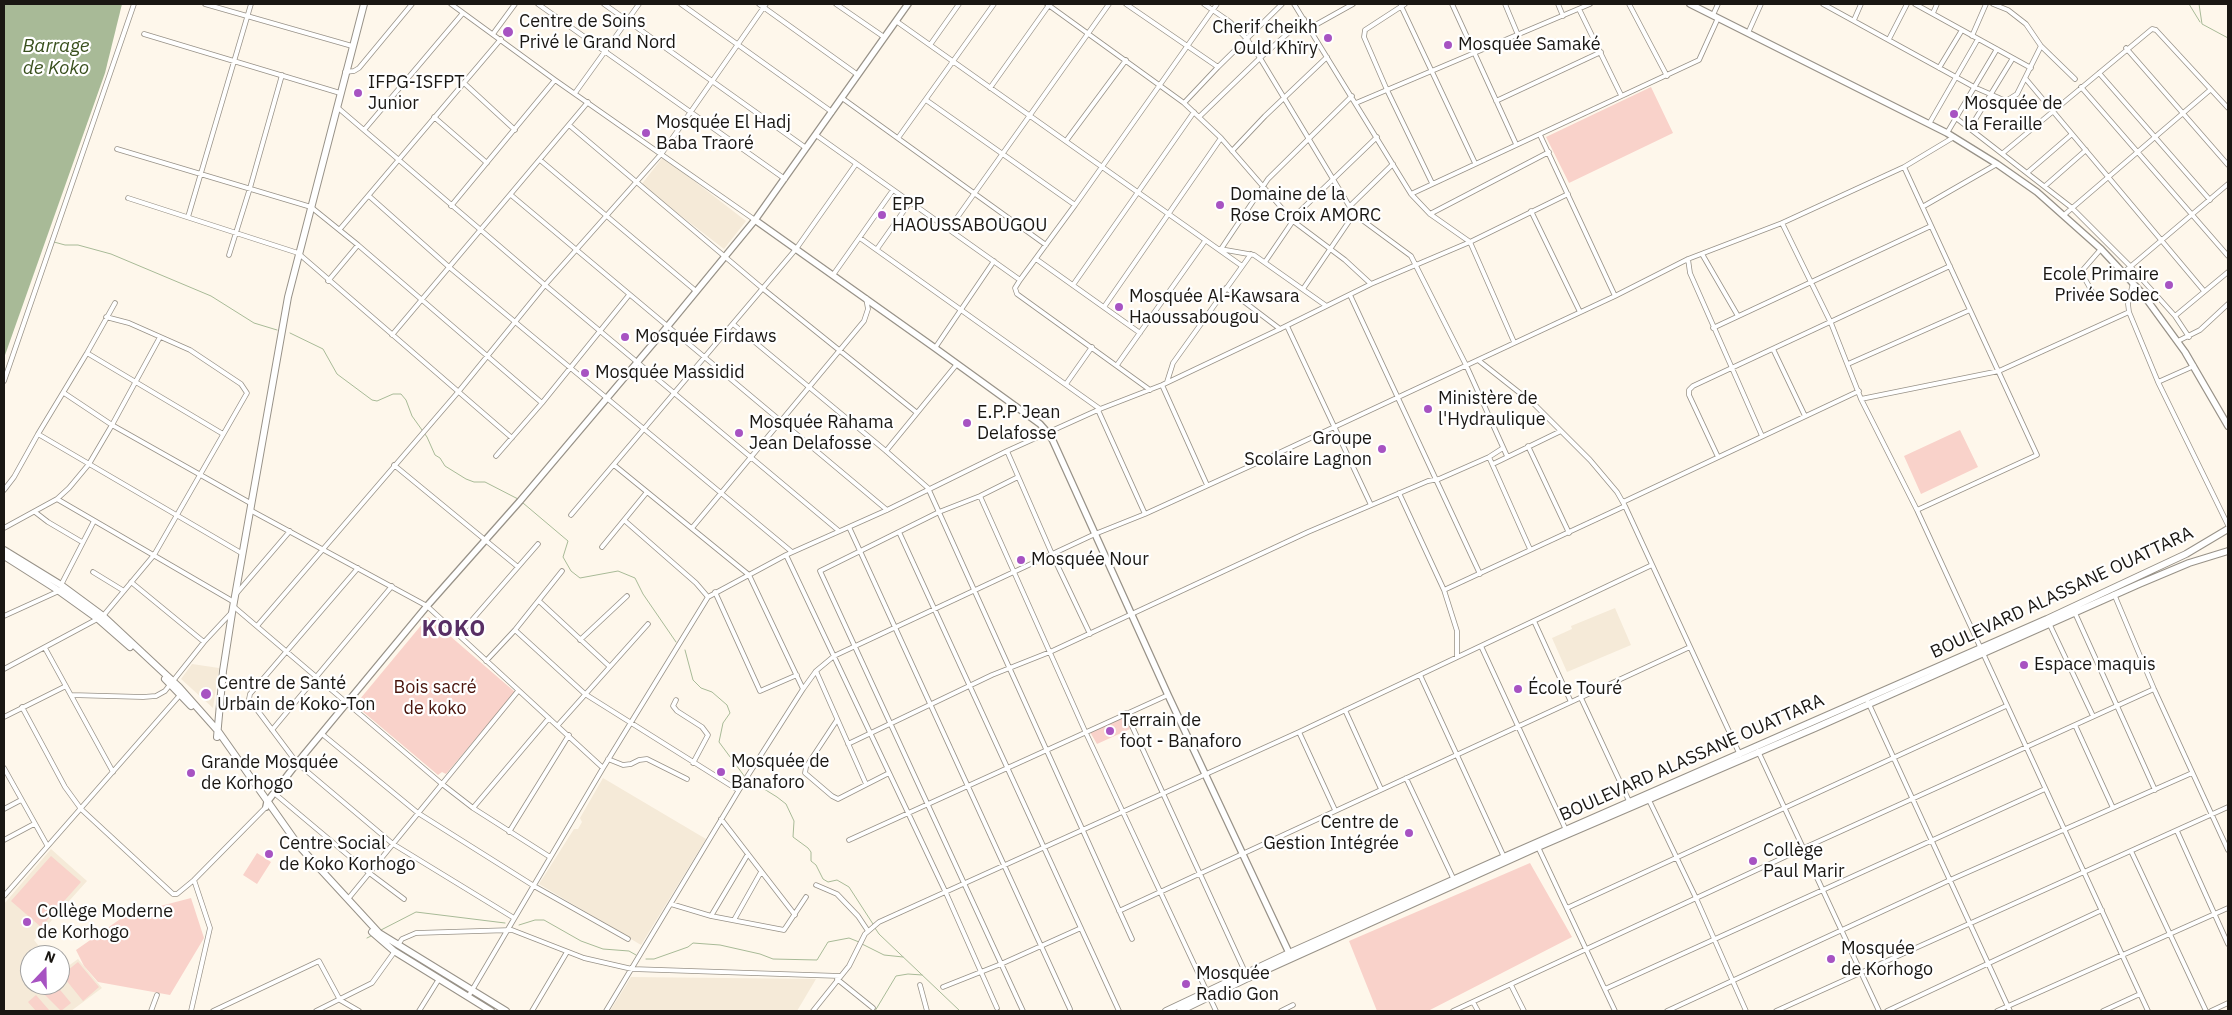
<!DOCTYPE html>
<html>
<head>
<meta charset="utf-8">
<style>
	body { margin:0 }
	#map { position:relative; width:2232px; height:1015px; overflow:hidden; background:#fef7eb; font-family:"IBM Plex Sans",sans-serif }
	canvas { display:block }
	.frame { position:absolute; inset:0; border:5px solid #1a1713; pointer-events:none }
	.north { position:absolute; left:20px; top:945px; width:50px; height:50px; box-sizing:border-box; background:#fff; border:1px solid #a3a2a1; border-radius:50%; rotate:21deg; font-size:14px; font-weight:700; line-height:20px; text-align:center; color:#1a1713 }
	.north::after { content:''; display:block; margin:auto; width:18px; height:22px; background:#a753c2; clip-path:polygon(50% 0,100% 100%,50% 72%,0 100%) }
</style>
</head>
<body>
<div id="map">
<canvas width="2232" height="1015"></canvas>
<div class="frame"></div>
<div class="north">N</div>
</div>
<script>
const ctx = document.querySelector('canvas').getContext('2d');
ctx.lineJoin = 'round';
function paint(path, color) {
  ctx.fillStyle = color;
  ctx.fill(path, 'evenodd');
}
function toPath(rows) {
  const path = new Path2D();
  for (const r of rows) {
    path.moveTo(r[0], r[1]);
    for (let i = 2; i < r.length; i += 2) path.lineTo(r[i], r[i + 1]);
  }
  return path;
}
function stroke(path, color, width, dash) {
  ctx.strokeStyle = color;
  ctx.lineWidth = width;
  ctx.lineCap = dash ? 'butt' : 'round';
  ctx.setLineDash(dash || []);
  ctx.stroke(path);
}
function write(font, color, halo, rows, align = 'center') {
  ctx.font = font + ' "IBM Plex Sans",sans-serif';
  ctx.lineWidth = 4.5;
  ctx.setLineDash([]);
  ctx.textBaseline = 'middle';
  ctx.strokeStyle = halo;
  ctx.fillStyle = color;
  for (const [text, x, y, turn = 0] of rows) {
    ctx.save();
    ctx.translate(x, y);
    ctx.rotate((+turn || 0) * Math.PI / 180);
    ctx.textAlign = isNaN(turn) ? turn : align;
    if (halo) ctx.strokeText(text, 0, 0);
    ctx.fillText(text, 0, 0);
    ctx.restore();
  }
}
paint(toPath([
	[663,157,746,221,724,249,641,185],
	[1615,608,1631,645,1567,672,1552,638,1572,629,1571,626],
	[192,664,219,668,213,708,181,679],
	[603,778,706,839,641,945,539,884,574,829,578,829,582,822,580,818],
	[51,849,87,881,34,940,46,955,30,955,30,985,60,985,60,972,78,959,102,988,71,1011,4,1011,4,904],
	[631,977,816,979,797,1011,610,1011]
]), '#f5ead8');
paint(toPath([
	[1651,87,1673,133,1569,183,1546,137],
	[1960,430,1978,467,1921,494,1904,456],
	[428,617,515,692,446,774,442,772,438,775,355,705],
	[1125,717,1130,729,1097,744,1090,732],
	[257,853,271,862,257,884,243,875],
	[51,856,81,882,41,927,11,901],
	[1530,863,1572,937,1428,1011,1377,1011,1349,941],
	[191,898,204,938,170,995,98,982,84,966,76,950,126,915],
	[78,962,99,987,83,1001,62,975],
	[49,985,56,985,71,1003,61,1011,42,992],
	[36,995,49,1010,47,1011,36,1011,28,1002]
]), '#f9d2ca');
paint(toPath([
	[4,4,122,4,105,73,4,358]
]), '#a8ba97');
stroke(toPath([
	[2189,4,2200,22],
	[2199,4,2202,24,2228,38],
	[54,242,65,245,78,245,111,254,211,296,254,323,277,330],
	[290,333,323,349,337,374,372,400,377,401,393,394,401,394,406,400,412,416,427,437,435,455,440,458,445,466,466,479,474,482,485,482,518,499],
	[523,503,568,541,563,557,571,571,580,578,618,571,635,578,643,594,676,642],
	[685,650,693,680,701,688,712,692,727,705,730,713,723,723,719,742,745,777],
	[748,779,777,797,786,804,794,821,793,837,808,848,811,852,811,861,816,865,823,879,828,882,837,880,849,887,873,924],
	[519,925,535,920,544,920,581,941,603,949,629,951,636,955],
	[875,928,879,934,960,1011],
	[381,930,416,912,505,923],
	[367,938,373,935],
	[862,944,884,955,903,957],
	[646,959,654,959,688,947,693,943,720,945,760,954,773,959,817,960,828,942,849,938,859,942],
	[875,1011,896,976,908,974,922,975]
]), '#a8ba97', 1);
const street = toPath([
	[205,4,352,46],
	[451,4,555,80,755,220],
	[538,4,785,179],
	[604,4,806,148],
	[681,4,832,112],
	[759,4,858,75],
	[836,4,884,37],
	[1047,4,1184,103,1221,138,1293,221,1345,260,1371,284],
	[1126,4,1218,67],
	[1204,4,1230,22,1247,39,1260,58,1354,214,1411,256,1466,365,1507,456],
	[1294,4,1411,194,1430,214,1470,242,1514,342],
	[1405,4,1365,30,1364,37,1387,90,1432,183],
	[1452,4,1516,144],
	[1505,4,1518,35],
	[1558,4,1563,16],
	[1629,4,1667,76],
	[1823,4,1974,87,2006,101,2017,94,2041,46],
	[1915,4,2031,68],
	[1993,4,2008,10,2026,24,2041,46,2075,79],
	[1401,6,1475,163],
	[1579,9,1621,95],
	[1933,13,1937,4],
	[1713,15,1718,4],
	[1854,20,1861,4],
	[896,21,1242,266],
	[1310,28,1353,4],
	[1748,33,1761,4],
	[144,34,340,93],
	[493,34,515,4],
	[1972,36,1986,4],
	[1889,39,1907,4],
	[930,45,959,4],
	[2126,48,2228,165],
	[1939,68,1962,30],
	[345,72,354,71,359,68,412,4],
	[2099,73,2210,200],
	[2025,78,2204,291],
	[464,83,515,130],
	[2081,87,2228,256],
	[990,88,1049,5],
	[575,93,639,4],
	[842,98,1046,245],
	[926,100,1075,205,1217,4],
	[1496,101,1601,52],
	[1184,103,1218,67,1282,4],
	[1356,103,1590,4],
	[337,107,545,285,839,531],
	[434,117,487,163],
	[1199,117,1260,58,1304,19],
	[1956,118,2072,208,2130,266,2175,316,2189,337],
	[1929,124,1978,39],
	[569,125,762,288,916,412],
	[1970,128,2013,58],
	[364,130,463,13],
	[1947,133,1997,49],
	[816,135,1020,280,1015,288,1017,294,1150,390],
	[1540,135,1615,296],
	[898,138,994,4],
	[1066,141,1126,60],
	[117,149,311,207,358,245,542,403],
	[1232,151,1265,116,1327,57],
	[2003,153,2152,29,2156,30,2228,108],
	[540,160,696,291],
	[1904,167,2037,455,1917,510],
	[2028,172,2072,134],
	[2045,186,2086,150],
	[1411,194,1699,60,1718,18],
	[511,195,887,510],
	[369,196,449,267,792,552],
	[128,198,298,253,512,438],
	[451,206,555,80],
	[1350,206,1393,164],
	[1924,206,1997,164],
	[1531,211,1580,312],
	[1430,214,1549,152],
	[2064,215,2210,90],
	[188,217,251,4],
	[1782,223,1831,323,1861,399,1917,510,2148,1011],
	[340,229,501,39],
	[949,229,1109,4],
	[860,238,1100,409],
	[877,249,910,202],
	[1220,249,1254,255,1325,305],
	[1221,249,1268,179,1352,96],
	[1702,254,1738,316],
	[229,255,250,188,282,75],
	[1036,259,1140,333],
	[1688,259,1690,273,1762,436],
	[1265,262,1299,212,1377,137],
	[2124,272,2228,184],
	[833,275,893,190],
	[1020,280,1075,205],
	[328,281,358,245],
	[2133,283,2128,304,2129,312,2158,382,2228,525],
	[1073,285,1194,112],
	[1226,288,1280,329],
	[1303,289,1354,214],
	[1350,295,1480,574],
	[2094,295,2081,272,2101,249],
	[1104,307,1221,138],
	[2175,316,2228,272],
	[733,324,886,451,928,488,1132,939],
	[1287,326,1371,505],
	[1713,328,1931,226],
	[392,335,588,102],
	[2178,341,2200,330,2228,304],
	[935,348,994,261],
	[1773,349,1805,416],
	[87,353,223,434],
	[1478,360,1535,405,1590,460,1617,492,1625,506,1740,755],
	[1848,364,1970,310],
	[1117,365,1205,241],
	[4,381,134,4],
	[1167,382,1173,363,1251,254],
	[2158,382,2194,366],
	[1066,384,1092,347],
	[1162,385,1207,485],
	[64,393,112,425,252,504],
	[1861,399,1999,371,2129,312],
	[1098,410,1145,514],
	[38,434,243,554],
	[1528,446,1569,533],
	[886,451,957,364],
	[1007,451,1052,554,1090,634],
	[496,456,542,403,629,295],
	[1489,457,1530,549],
	[1718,457,1689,395,1689,390,1693,386,1950,266],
	[1493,464,1561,431],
	[394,465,518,567],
	[614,465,749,575,803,689],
	[1018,477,980,496,939,512,820,571,1023,1011],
	[4,490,14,477,38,434,87,353,115,303],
	[1399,493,1444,590,1457,631,1457,657],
	[980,496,1085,731,1216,1011],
	[57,499,234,602],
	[1623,502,1859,391],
	[250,510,427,606,603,768],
	[35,512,48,522,82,542],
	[571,515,796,249,856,164],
	[624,520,696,583,708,597],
	[849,527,1070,1009],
	[4,528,57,499,69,488,89,464,112,425,160,337],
	[692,528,864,321,868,309,866,298],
	[899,532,1119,1011],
	[602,547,647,492],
	[786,555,946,893,997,1008],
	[358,568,250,694,249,699,297,763,393,844,514,918],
	[93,572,124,591],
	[131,582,204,642],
	[61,585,94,521],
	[1444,590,1625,506],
	[715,592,760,691,797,675],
	[236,594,290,531],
	[2114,594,2154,689,2228,850],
	[539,601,609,666],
	[233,606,442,784,473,808,550,857],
	[2075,613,2155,790],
	[4,616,59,591],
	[1534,621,1571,702],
	[2049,623,2093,716],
	[257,626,459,391,545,285,662,153,766,4],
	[515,630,585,694,738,790],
	[459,635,538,544],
	[580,640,627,596],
	[1481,646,1566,830],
	[45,648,113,772],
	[486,661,515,630,562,571],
	[4,669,103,616,154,555,247,393,241,384,190,350,129,323,106,317],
	[816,671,866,784],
	[1420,675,1504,857],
	[71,695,143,697,156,696,165,691,204,642,231,613],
	[1581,698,1629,801],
	[676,700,673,706,677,711,702,727,708,735,693,763],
	[1868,702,2010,1011],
	[22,707,65,787,81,809,173,894,177,894,194,880,266,807],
	[1345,710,1381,789],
	[1126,713,1246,974],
	[4,717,66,686],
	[837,720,806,767,805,773,832,796,838,799,889,773],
	[558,725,648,624],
	[2075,725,2113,808],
	[272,730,392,586],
	[1299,732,1335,810],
	[322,734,418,813,534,886,628,939],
	[848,744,992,675,1050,652,1308,532,1428,481,1439,479,1489,457,1503,448],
	[1758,751,1879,1011],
	[608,759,623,765,631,764,639,760,647,759,687,779],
	[4,768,47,845],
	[1406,778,1454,880],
	[274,793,368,872,404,899],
	[1648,798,1696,898,1746,1011],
	[473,808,549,718],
	[4,809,21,800],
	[721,819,795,915],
	[2177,831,2228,944],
	[509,832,569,735],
	[4,840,34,824],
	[849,840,1168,695],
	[1538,847,1615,1011],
	[2131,851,2206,1011],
	[816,885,837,894,858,916,868,931],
	[4,896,180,695],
	[348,899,518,691],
	[671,904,711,916,784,930,806,897],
	[1567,908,2006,706],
	[1119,911,1690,647],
	[711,916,748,854],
	[734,920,761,872],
	[398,945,402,939,416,933,512,930,584,958,632,969,840,976],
	[837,979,873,1008],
	[920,985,927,1011],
	[1511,985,1524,1011],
	[943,987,1001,964,1081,928],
	[1605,989,2045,789],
	[468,997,603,768,708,597,786,555,887,510,1007,451,1100,409,1162,385,1280,329,1371,284,1470,242,1568,194],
	[1473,1002,1478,1011],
	[151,1011,157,995],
	[191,1011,210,928,194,880],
	[213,1011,319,961,340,1000,359,1011],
	[316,1011,372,983,395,951],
	[419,1011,439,979],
	[532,1011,567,952],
	[606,1011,745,780,803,689,816,671,834,656,1095,534,1145,514,1270,457,1615,296,1688,259,1782,223,1904,167,1954,137],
	[813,1011,849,966,865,934,879,922,1299,732,1652,565],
	[1281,1011,1293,1005],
	[1453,1011,1804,848,2154,689],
	[1667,1011,1950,880,2192,773],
	[1776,1011,2228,807],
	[1887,1011,2102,910],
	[1997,1011,2228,908],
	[2103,1011,2140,994],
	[2211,1011,2228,1003]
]);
const secondary = toPath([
	[1690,4,1947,133,1997,164,2037,192,2101,249,2142,293,2185,352,2228,426],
	[755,220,935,348,1040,424,1048,433,1053,441,1168,695,1291,957],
	[266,807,267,802,297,763,427,606,520,501,667,327,755,220,908,4]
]);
const primary = toPath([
	[4,550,61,585,103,616,179,687,218,731,299,846,379,933,506,1011],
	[4,556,59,591,98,619,130,647],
	[165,679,191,706],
	[217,737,223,671,232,613,288,297,364,4],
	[372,932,394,951,491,1011],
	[1166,1011,1289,953,1504,857,2047,619,2186,554,2228,529],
	[1180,1011,1248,978,1538,847,1815,728,2139,584,2189,563,2228,551]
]);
stroke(street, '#989288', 5.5);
stroke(secondary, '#989288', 8);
stroke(primary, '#989288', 8);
stroke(street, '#fff', 4);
stroke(secondary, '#fff', 5.5);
stroke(primary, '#fff', 6);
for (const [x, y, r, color] of [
	[508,32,6,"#a753c2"],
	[1328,38,5,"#a753c2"],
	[1448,45,5,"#a753c2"],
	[358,93,5,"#a753c2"],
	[1954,114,5,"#a753c2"],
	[646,133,5,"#a753c2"],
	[1220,205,5,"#a753c2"],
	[882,215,5,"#a753c2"],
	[2169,285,5,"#a753c2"],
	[1119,307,5,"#a753c2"],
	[625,337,5,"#a753c2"],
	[585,373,5,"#a753c2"],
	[1428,409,5,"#a753c2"],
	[967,423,5,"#a753c2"],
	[739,433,5,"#a753c2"],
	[1382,449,5,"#a753c2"],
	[1021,560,5,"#a753c2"],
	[2024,665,5,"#a753c2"],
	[1518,689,5,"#a753c2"],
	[206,694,6,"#a753c2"],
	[1110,731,5,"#a753c2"],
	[721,772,5,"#a753c2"],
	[191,773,5,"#a753c2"],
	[1409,833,5,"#a753c2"],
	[269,854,5,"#a753c2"],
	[1753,861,5,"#a753c2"],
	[27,922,5,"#a753c2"],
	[1831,959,5,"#a753c2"],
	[1186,984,5,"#a753c2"]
]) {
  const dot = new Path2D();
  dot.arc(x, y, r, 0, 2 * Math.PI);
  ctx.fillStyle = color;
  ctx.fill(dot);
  stroke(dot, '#fff', 2);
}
write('18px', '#1a1713', '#fff', [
	["Centre de Soins",519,22],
	["Privé le Grand Nord",519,43],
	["Cherif cheikh",1318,28,"right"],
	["Ould Khïry",1318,49,"right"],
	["Mosquée Samaké",1458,45],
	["IFPG-ISFPT",368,83],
	["Junior",368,104],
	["Mosquée de",1964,104],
	["la Feraille",1964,125],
	["Mosquée El Hadj",656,123],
	["Baba Traoré",656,144],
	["Domaine de la",1230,195],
	["Rose Croix AMORC",1230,216],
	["EPP",892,205],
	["HAOUSSABOUGOU",892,226],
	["Ecole Primaire",2159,275,"right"],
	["Privée Sodec",2159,296,"right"],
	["Mosquée Al-Kawsara",1129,297],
	["Haoussabougou",1129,318],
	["Mosquée Firdaws",635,337],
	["Mosquée Massidid",595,373],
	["Ministère de",1438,399],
	["l'Hydraulique",1438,420],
	["E.P.P Jean",977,413],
	["Delafosse",977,434],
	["Mosquée Rahama",749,423],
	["Jean Delafosse",749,444],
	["Groupe",1372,439,"right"],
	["Scolaire Lagnon",1372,460,"right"],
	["Mosquée Nour",1031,560],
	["Espace maquis",2034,665],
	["Centre de Santé",217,684],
	["Urbain de Koko-Ton",217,705],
	["École Touré",1528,689],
	["Terrain de",1120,721],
	["foot - Banaforo",1120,742],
	["Mosquée de",731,762],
	["Banaforo",731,783],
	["Grande Mosquée",201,763],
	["de Korhogo",201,784],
	["Centre de",1399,823,"right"],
	["Gestion Intégrée",1399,844,"right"],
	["Centre Social",279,844],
	["de Koko Korhogo",279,865],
	["Collège",1763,851],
	["Paul Marir",1763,872],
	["Collège Moderne",37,912],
	["de Korhogo",37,933],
	["Mosquée",1841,949],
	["de Korhogo",1841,970],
	["Mosquée",1196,974],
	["Radio Gon",1196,995]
], 'left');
write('18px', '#1a1713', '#fff', [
	["BOULEVARD ALASSANE OUATTARA",2062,593,-25],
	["BOULEVARD ALASSANE OUATTARA",1692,758,-24]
]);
write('18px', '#4a150d', '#fff', [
	["Bois sacré",435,688],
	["de koko",435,709]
]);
write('italic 19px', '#39501d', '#fff', [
	["Barrage",56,47],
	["de Koko",56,69]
]);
ctx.letterSpacing = '1px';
write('bold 22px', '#582f65', '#fff', [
	["KOKO",454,630]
]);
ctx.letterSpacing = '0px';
</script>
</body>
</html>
